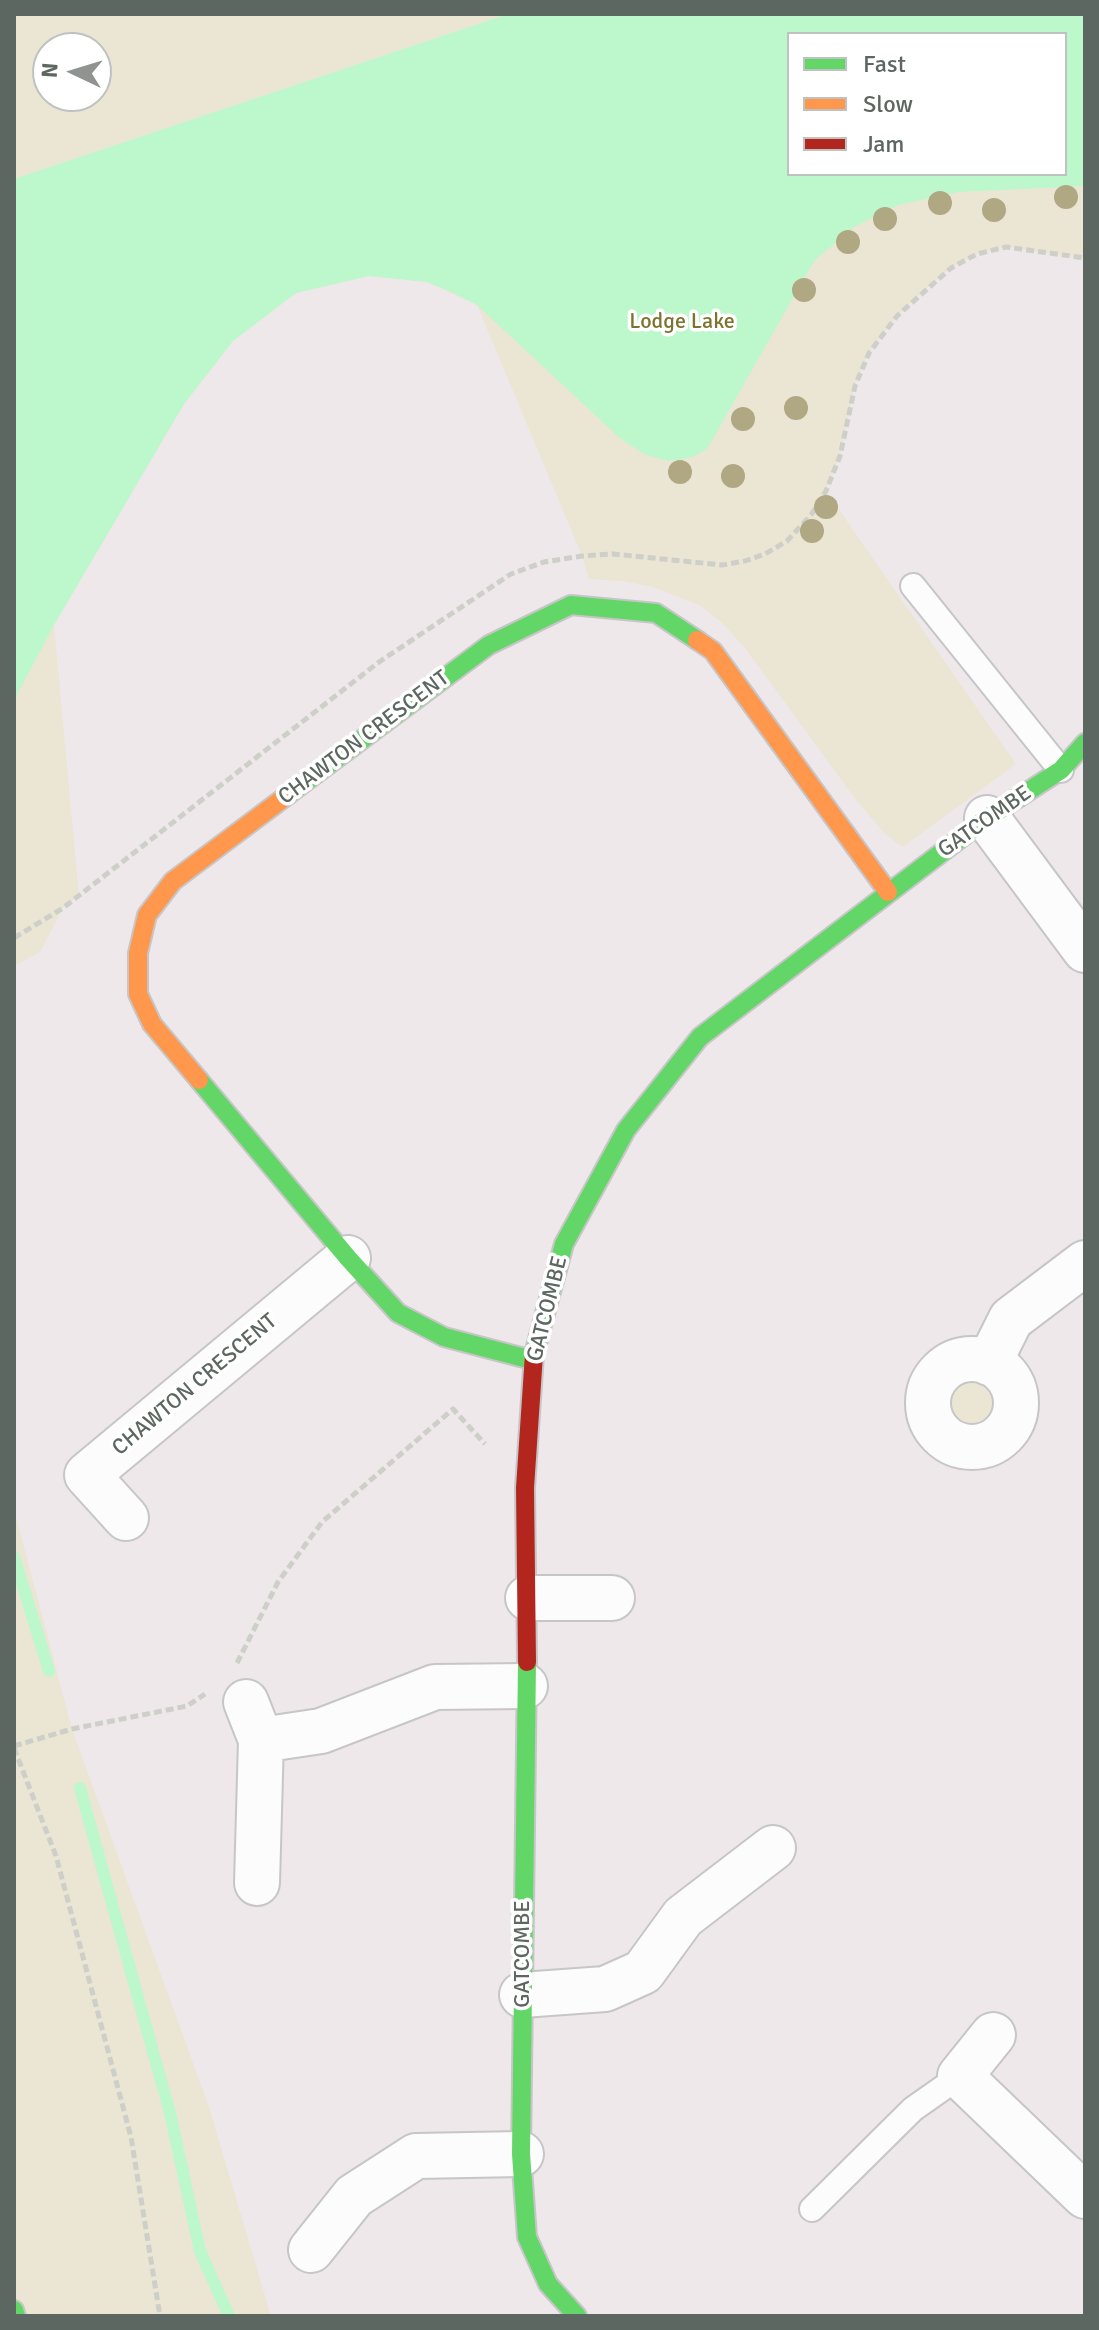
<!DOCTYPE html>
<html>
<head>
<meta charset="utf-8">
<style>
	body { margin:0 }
	#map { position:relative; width:1099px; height:2330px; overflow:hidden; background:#eee8eb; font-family:Signika,sans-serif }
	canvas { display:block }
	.frame { position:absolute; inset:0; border:16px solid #5d6761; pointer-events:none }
	.legend { position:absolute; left:787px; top:32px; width:280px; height:144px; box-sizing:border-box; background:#fff; border:2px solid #bec2c0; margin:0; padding:10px 14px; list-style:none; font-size:24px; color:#5d6761 }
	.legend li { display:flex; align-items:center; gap:16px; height:40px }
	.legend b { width:40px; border:2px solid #bec2c0 }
	.north { position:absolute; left:32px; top:32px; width:80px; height:80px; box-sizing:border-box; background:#fff; border:2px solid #bec2c0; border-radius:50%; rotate:274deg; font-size:22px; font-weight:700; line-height:32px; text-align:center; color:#5d6761 }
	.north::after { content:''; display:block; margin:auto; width:28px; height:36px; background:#909491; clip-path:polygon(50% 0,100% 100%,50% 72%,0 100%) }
</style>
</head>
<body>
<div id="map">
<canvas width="1099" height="2330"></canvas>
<div class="frame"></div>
<ul class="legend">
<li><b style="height:10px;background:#63d668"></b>Fast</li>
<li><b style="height:10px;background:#ff974d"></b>Slow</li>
<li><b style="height:10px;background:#b3261e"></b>Jam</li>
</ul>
<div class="north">N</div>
</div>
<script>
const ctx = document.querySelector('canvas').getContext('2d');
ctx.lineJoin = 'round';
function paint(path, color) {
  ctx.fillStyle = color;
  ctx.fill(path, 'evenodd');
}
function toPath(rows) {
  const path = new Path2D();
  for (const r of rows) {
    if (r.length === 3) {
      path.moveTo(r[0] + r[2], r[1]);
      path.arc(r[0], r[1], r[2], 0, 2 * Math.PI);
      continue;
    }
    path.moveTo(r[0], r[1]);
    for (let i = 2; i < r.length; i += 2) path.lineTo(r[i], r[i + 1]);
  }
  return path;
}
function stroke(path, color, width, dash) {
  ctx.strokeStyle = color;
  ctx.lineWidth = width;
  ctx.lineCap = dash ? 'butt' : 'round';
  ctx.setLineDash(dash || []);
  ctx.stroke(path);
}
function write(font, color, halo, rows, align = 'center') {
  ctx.font = font + ' Signika,sans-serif';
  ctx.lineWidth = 7;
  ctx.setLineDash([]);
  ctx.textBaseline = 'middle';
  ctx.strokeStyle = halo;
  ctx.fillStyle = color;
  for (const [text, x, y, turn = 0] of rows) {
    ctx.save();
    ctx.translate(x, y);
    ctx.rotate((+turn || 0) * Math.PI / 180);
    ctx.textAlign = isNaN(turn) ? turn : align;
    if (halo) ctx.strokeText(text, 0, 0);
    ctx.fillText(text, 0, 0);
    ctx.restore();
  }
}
paint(toPath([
	[14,14,1085,14,1085,259,1006,247,977,254,951,268,927,288,897,316,869,353,855,386,840,456,826,491,1016,764,903,847,886,835,856,800,745,648,720,621,699,605,653,587,622,581,589,579,582,556,477,305,427,282,369,276,296,293,233,341,184,404,54,625,79,895,63,908,40,952,14,966],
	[789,34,1065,34,1065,174,789,174],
	[48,48,96,48,96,96,48,96],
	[973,1403,23],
	[14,1509,72,1729,209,2107,271,2316,14,2316]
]), '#ebe5d4');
paint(toPath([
	[508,14,1085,14,1085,186,958,192,898,205,854,227,814,261,707,449,690,458,668,461,646,455,621,439,477,305,451,292,427,282,369,276,296,293,233,341,184,404,54,625,14,700,14,179],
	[789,34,1065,34,1065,174,789,174]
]), '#bcf8cc');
stroke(toPath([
	[14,1557,49,1671],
	[80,1788,170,2113,200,2251,229,2316]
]), '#bcf8cc', 12);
const lane = toPath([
	[913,586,1061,770],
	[812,2209,913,2109,960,2076]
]);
const street = toPath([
	[987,818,1085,950],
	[972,1403,44],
	[989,1363,1011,1319,1085,1263],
	[126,1518,87,1475,348,1258],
	[528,1598,612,1598],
	[246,1702,261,1740,321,1731,435,1687,525,1686],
	[257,1883,261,1740],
	[522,1995,605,1989,643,1972,683,1917,773,1848],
	[993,2035,960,2076,1085,2196],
	[311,2250,354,2196,416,2156,521,2154]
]);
const fast = toPath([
	[289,794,489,645,571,605,656,613,697,640],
	[199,1080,348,1258,398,1313,444,1337,532,1360],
	[534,1354,564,1244,626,1130,700,1037,987,818,1061,770,1085,743],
	[527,1662,521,2154,527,2237,548,2284,577,2316],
	[14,2310,16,2316]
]);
const slow = toPath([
	[697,640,713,651,888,892],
	[199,1080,152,1024,138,994,138,953,147,915,173,881,289,794]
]);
const jam = toPath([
	[527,1662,525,1488,534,1354]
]);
stroke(lane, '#c7c6c7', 28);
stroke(street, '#c7c6c7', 48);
stroke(fast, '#c7c6c7', 22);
stroke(slow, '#c7c6c7', 22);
stroke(jam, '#c7c6c7', 22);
stroke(toPath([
	[14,938,63,908,379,662,511,574,544,562,582,556,613,554,722,565,745,561,765,554,787,541,811,515,826,491,840,456,855,386,869,353,897,316,951,268,977,254,1006,247,1085,258],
	[237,1663,278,1582,322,1522,453,1409,485,1444],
	[14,1746,72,1729,187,1706,205,1694],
	[14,1748,56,1856,131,2137,160,2316]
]), '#cdcfc8', 5, [8, 4]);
stroke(lane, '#fcfcfc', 24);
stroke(street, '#fcfcfc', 44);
stroke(fast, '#63d668', 18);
stroke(slow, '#ff974d', 18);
stroke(jam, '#b3261e', 18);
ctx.fillStyle = '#b0a883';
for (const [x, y] of [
	[1066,197],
	[940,203],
	[994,210],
	[885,219],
	[848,242],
	[804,290],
	[796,408],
	[743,419],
	[680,472],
	[733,476],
	[826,507],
	[812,531]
]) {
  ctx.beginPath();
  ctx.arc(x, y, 12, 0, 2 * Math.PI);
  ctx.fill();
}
write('22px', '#7d732e', '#fff', [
	["Lodge Lake",682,322]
]);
write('22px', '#5d6761', '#fff', [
	["CHAWTON CRESCENT",364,738,-37],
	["GATCOMBE",985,822,-35],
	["GATCOMBE",548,1309,-76],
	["CHAWTON CRESCENT",195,1385,-40],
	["GATCOMBE",523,1954,-90]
]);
</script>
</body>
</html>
